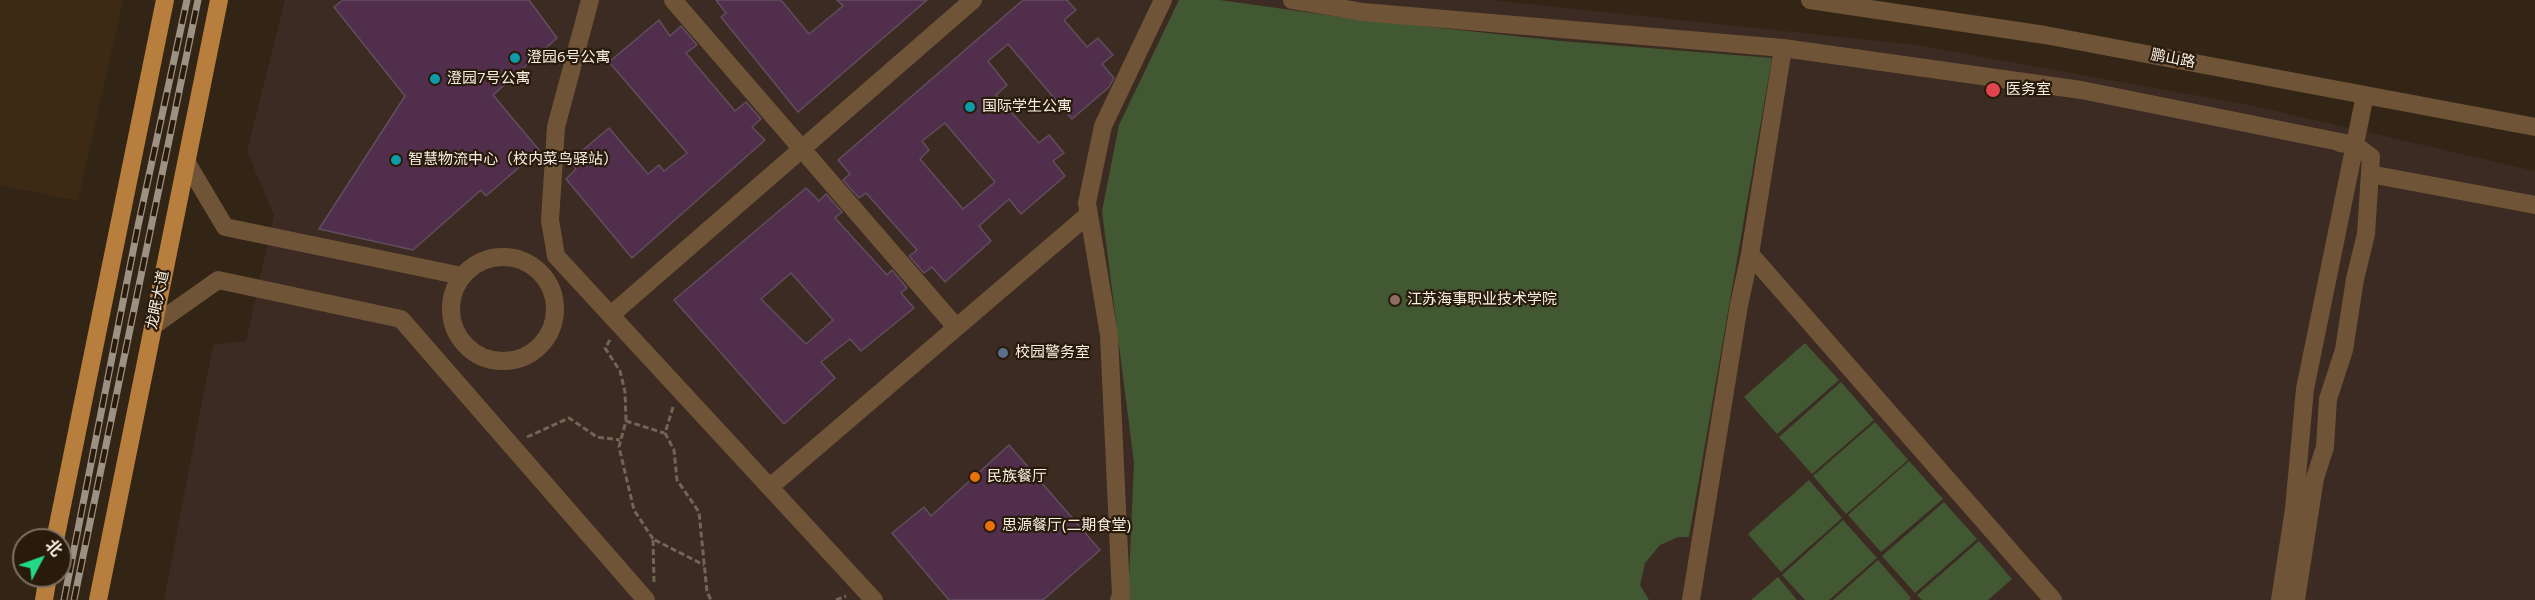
<!DOCTYPE html>
<html>
<head>
<meta charset="utf-8">
<style>
	body { margin:0 }
	#map { position:relative; width:2535px; height:600px; overflow:hidden; background:#332515; font-family:"Open Sans","Noto Sans SC",sans-serif }
	canvas { display:block }
	.north { position:absolute; left:12px; top:528px; width:60px; height:60px; box-sizing:border-box; background:#291b0b; border:2px solid #7c7062; border-radius:50%; rotate:49deg; font-size:16px; font-weight:700; line-height:24px; text-align:center; color:#f8efe4 }
	.north::after { content:''; display:block; margin:auto; width:21px; height:27px; background:#24d886; clip-path:polygon(50% 0,100% 100%,50% 72%,0 100%) }
</style>
</head>
<body>
<div id="map">
<canvas width="2535" height="600"></canvas>
<div class="north">北</div>
</div>
<script>
const ctx = document.querySelector('canvas').getContext('2d');
ctx.lineJoin = 'round';
function paint(path, color) {
  ctx.fillStyle = color;
  ctx.fill(path, 'evenodd');
}
function toPath(rows) {
  const path = new Path2D();
  for (const r of rows) {
    if (r.length === 3) {
      path.moveTo(r[0] + r[2], r[1]);
      path.arc(r[0], r[1], r[2], 0, 2 * Math.PI);
      continue;
    }
    path.moveTo(r[0], r[1]);
    for (let i = 2; i < r.length; i += 2) path.lineTo(r[i], r[i + 1]);
  }
  return path;
}
function stroke(path, color, width, dash) {
  ctx.strokeStyle = color;
  ctx.lineWidth = width;
  ctx.lineCap = dash ? 'butt' : 'round';
  ctx.setLineDash(dash || []);
  ctx.stroke(path);
}
function write(font, color, halo, rows, align = 'center') {
  ctx.font = font + ' "Open Sans","Noto Sans SC",sans-serif';
  ctx.lineWidth = 4.5;
  ctx.setLineDash([]);
  ctx.textBaseline = 'middle';
  ctx.strokeStyle = halo;
  ctx.fillStyle = color;
  for (const [text, x, y, turn = 0] of rows) {
    ctx.save();
    ctx.translate(x, y);
    ctx.rotate((+turn || 0) * Math.PI / 180);
    ctx.textAlign = isNaN(turn) ? turn : align;
    if (halo) ctx.strokeText(text, 0, 0);
    ctx.fillText(text, 0, 0);
    ctx.restore();
  }
}
paint(toPath([
	[0,0,123,0,78,201,0,185]
]), '#3c2a14');
paint(toPath([
	[285,0,1490,0,1916,45,2254,106,2535,171,2535,600,164,600,213,345,246,341,274,215,247,151]
]), '#3c2b22');
paint(toPath([
	[1179,0,1220,0,1348,18,1561,41,1772,58,1689,537,1678,537,1660,545,1645,563,1640,585,1649,600,1128,600,1134,463,1102,211,1119,125],
	[1805,343,1839,380,1777,434,1744,397],
	[1841,382,1874,420,1812,474,1779,437],
	[1875,422,1908,460,1846,514,1813,476],
	[1909,461,1943,499,1881,552,1848,515],
	[1809,480,1842,518,1781,572,1748,534],
	[1944,502,1977,539,1915,593,1882,556],
	[1843,520,1877,558,1829,600,1805,600,1782,575],
	[1979,541,2012,579,1988,600,1922,600,1917,595],
	[1878,560,1911,598,1909,600,1833,600],
	[1778,577,1797,600,1751,600]
]), '#415833');
const building = toPath([
	[343,0,529,0,557,38,493,95,539,150,486,196,481,190,413,250,319,229,405,96,334,7,343,0],
	[716,0,781,0,809,34,843,6,837,0,927,0,798,112,721,17,726,13,716,0],
	[1023,0,1067,0,1076,10,1064,20,1087,47,1098,38,1113,55,1102,64,1114,78,1109,87,1072,119,1008,44,988,61,1007,85,996,95,1039,143,1049,135,1064,153,1053,161,1065,176,1021,214,1009,199,979,226,991,241,945,282,932,267,924,273,909,256,917,250,866,193,859,198,843,180,850,174,838,160,1023,0],
	[945,123,995,182,963,209,920,159,929,150,922,141,945,123],
	[659,20,670,36,681,26,697,45,686,53,735,111,746,102,761,119,752,127,765,140,632,258,566,179,576,169,570,161,609,128,648,174,659,165,664,171,687,153,609,62,659,20],
	[806,188,819,201,826,194,842,212,835,218,887,275,892,270,907,288,901,293,914,308,861,351,850,339,821,362,835,378,784,424,674,300,806,188],
	[791,273,833,320,806,344,761,299,791,273],
	[1009,445,1100,550,1043,600,949,600,892,533,924,507,931,516,1009,445]
]);
paint(building, '#512f4c');
stroke(building, '#604e5d', 1.5);
stroke(toPath([
	[610,340,605,348,620,371,625,392,626,421],
	[673,407,665,433,674,450,677,480,699,512,707,592,711,600],
	[527,437,569,418,597,437,620,440],
	[653,539,634,510,619,447,626,421,664,433],
	[654,582,653,539,704,565],
	[836,600,846,596]
]), '#716556', 3, [6, 3]);
stroke(toPath([
	[590,0,556,127,550,220,556,256,874,600],
	[673,0,956,327],
	[1292,0,1363,12,1783,48],
	[1810,0,2045,35,2535,127],
	[187,163,225,227,462,276],
	[2370,174,2535,205],
	[503,309,52],
	[612,314,973,0],
	[153,326,218,280,401,319,646,600],
	[770,487,1089,214],
	[1119,600,1121,595,1109,335,1087,203,1103,126,1163,0],
	[1691,600,1739,305,1750,254],
	[2053,600,1750,254,1783,48,2081,90,2355,145,2340,143],
	[2280,600,2294,509,2305,389,2365,95],
	[2296,600,2315,478,2325,447,2328,399,2344,350,2355,279,2366,234,2371,157,2355,145]
]), '#705437', 18);
stroke(toPath([
	[55,540,165,0],
	[44,600,48,576],
	[98,600,219,0]
]), '#b87e3d', 18);
const rail = toPath([
	[64,600,138,226,187,0],
	[74,600,198,0]
]);
stroke(rail, '#9d9184', 7);
stroke(rail, '#291b0b', 4.5, [14]);
for (const [x, y, r, color] of [
	[515,58,6,"#0f9aa8"],
	[435,79,6,"#0f9aa8"],
	[1993,90,8,"#e0444e"],
	[970,107,6,"#0f9aa8"],
	[396,160,6,"#0f9aa8"],
	[1395,300,6,"#8d6e63"],
	[1003,353,6,"#5c6f8a"],
	[975,477,6,"#e8710a"],
	[990,526,6,"#e8710a"]
]) {
  const dot = new Path2D();
  dot.arc(x, y, r, 0, 2 * Math.PI);
  ctx.fillStyle = color;
  ctx.fill(dot);
  stroke(dot, '#291b0b', 2);
}
write('15px', '#f8efe4', '#291b0b', [
	["澄园6号公寓",527,58],
	["澄园7号公寓",447,79],
	["医务室",2006,90],
	["国际学生公寓",982,107],
	["智慧物流中心（校内菜鸟驿站）",408,160],
	["江苏海事职业技术学院",1407,300],
	["校园警务室",1015,353],
	["民族餐厅",987,477],
	["思源餐厅(二期食堂)",1002,526]
], 'left');
write('15px', '#f8efe4', '#291b0b', [
	["鹏山路",2173,59,11],
	["龙眠大道",158,300,-78]
]);
</script>
</body>
</html>
